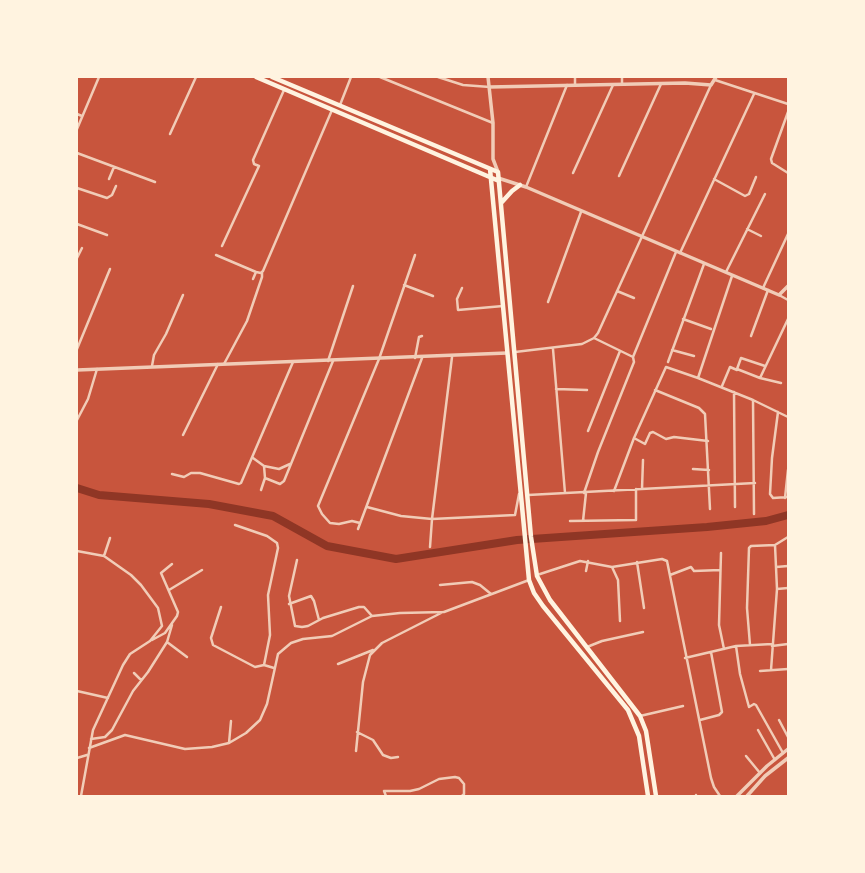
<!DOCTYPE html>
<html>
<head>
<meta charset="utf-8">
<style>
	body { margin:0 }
	#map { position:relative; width:865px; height:873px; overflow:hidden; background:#c8553d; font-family:"Roboto Condensed",sans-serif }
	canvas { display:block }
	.frame { position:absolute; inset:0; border:78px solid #fff3e0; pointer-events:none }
</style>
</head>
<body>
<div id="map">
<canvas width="865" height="873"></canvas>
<div class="frame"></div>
</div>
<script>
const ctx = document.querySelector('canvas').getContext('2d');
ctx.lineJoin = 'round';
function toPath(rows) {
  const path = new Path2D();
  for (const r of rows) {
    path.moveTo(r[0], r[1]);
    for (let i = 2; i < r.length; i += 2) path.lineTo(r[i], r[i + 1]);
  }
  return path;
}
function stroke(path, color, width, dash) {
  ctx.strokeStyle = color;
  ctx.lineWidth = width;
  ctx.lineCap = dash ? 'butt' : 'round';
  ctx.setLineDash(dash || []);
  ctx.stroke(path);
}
stroke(toPath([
	[77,488,99,495,209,504,273,516,327,546,396,559,517,540,707,527,766,521,788,515]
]), '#8f3625', 8);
stroke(toPath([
	[380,77,493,123],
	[438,77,463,85,490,87],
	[622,77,622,84],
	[715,80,788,104],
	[575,85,575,77],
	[340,105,351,77],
	[788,112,771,159,772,163,788,173],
	[77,114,82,116],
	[77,129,99,77],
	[170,134,196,77],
	[77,153,155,182],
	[573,173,613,85],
	[619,176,661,84],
	[109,179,114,167],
	[714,179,745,196,749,194,756,177],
	[526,187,567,85],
	[77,188,107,198,112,195,116,186],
	[77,224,107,235],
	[747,229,761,236],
	[222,246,259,166,254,164,253,160,284,90],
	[680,253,754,94],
	[216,255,256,272],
	[77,258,82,248],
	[726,272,765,194],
	[732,276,698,378,753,400,788,417],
	[253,279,256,272,261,273,263,271,332,110],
	[404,285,433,296],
	[462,288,457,299,458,310,503,306],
	[763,288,788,234],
	[617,291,634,298],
	[779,295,788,300],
	[548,302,581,212],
	[683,319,711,329],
	[751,336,768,290],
	[594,338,633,357],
	[77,349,110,269],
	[553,349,565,493],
	[672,350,694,356],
	[515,352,582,344,594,338,598,333,711,85],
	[415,358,419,337,422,336],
	[328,361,353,286],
	[668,362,704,264],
	[224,364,247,321,262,277,262,273],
	[152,366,154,355,166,334,183,295],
	[765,366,741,358,737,369,760,378,781,383],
	[760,378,788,319],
	[722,386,730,367,737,370],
	[556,389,587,390],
	[655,390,699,408,705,414,710,509],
	[734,392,735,507],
	[753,400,754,514],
	[778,412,772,458,770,494,773,498,788,497],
	[77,420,88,399,97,369],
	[588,431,620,351],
	[183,435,218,364],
	[634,438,645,444,650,433,653,432,666,439,674,437,708,441],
	[253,458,264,466,265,478,280,484,284,481,333,361],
	[264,466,279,469,290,464],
	[693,469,709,470],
	[172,474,184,477,191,473,200,473,239,484,241,483,293,362],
	[642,489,643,460],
	[261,490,265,478],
	[614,491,634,438,666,367,698,378],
	[584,493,598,452,634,362,633,357,676,252],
	[528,495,755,483],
	[785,498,788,470],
	[367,507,401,516,432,519,515,515,519,494],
	[570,521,636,520,636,489],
	[583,521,586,493],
	[360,523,352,521,339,524,330,523,322,514,318,506,379,359,415,255],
	[235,525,267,536,277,543,278,548,268,595,270,635,264,665],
	[358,529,422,358],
	[430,547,432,519,452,357],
	[77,551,104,556,131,575,141,585,158,608,162,626,150,641,130,654,123,665,93,730,81,796],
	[721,553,719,625,724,649],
	[104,556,110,538],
	[297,560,289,596,295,626,302,627,308,626,323,618,359,607,364,607,372,616],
	[637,562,644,608],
	[612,567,618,580,620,621],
	[776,567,788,566],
	[586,571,588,561],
	[537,575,580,561,612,567,662,559,667,561,711,778,714,787,720,796],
	[670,575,691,567,694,571,720,570],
	[440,585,472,582,480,585,491,594],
	[777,589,775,545,788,537],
	[169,590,202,570],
	[289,604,311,596,314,601,319,620],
	[221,607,211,638,213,645,255,667,264,665,274,668],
	[152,640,165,633,177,616,178,612,161,573,172,564],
	[167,642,172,625],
	[750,645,747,608,749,548,751,546,775,545],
	[736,646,740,674,749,707,754,704,756,705,783,753],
	[772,646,788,644],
	[587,647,602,641,643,632],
	[685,658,736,646,772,644],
	[338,664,373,650],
	[771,670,777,589,788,588],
	[760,671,788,669],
	[134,673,141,680],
	[77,691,108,698],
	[640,716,683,706],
	[700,720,719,715,722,712,711,652],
	[779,720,788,737],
	[758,730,775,760],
	[357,732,373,740,383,755,391,758,398,757],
	[91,739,105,737,112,730,133,691,148,672,167,642,187,657],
	[229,743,231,721],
	[89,748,125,735,185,749,212,747,229,743,246,733,260,720,267,704,278,654,291,643,303,639,332,636,372,616,400,613,444,612,529,580],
	[356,751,363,682,370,655,382,643,443,612],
	[746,756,760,773],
	[77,758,87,755],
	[696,795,696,796],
	[386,796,384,791,410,791,419,789,439,779,455,777,459,778,464,784,464,794,462,796]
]), '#f1ccb7', 2.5);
stroke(toPath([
	[488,77,493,123,493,159,498,172],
	[490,87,685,83,711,85,716,77],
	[498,178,526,187,779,295,788,286],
	[77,370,507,353],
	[737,796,767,766,788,749],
	[747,796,765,776,788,758]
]), '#f1ccb7', 3.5);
stroke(toPath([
	[256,77,499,181],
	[272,77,498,172,531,537,537,576,550,600,640,716,646,731,656,796],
	[490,169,529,580,534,593,543,606,628,710,639,736,648,796],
	[502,202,512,191,520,185]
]), '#fff3e0', 4.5);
</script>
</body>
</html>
